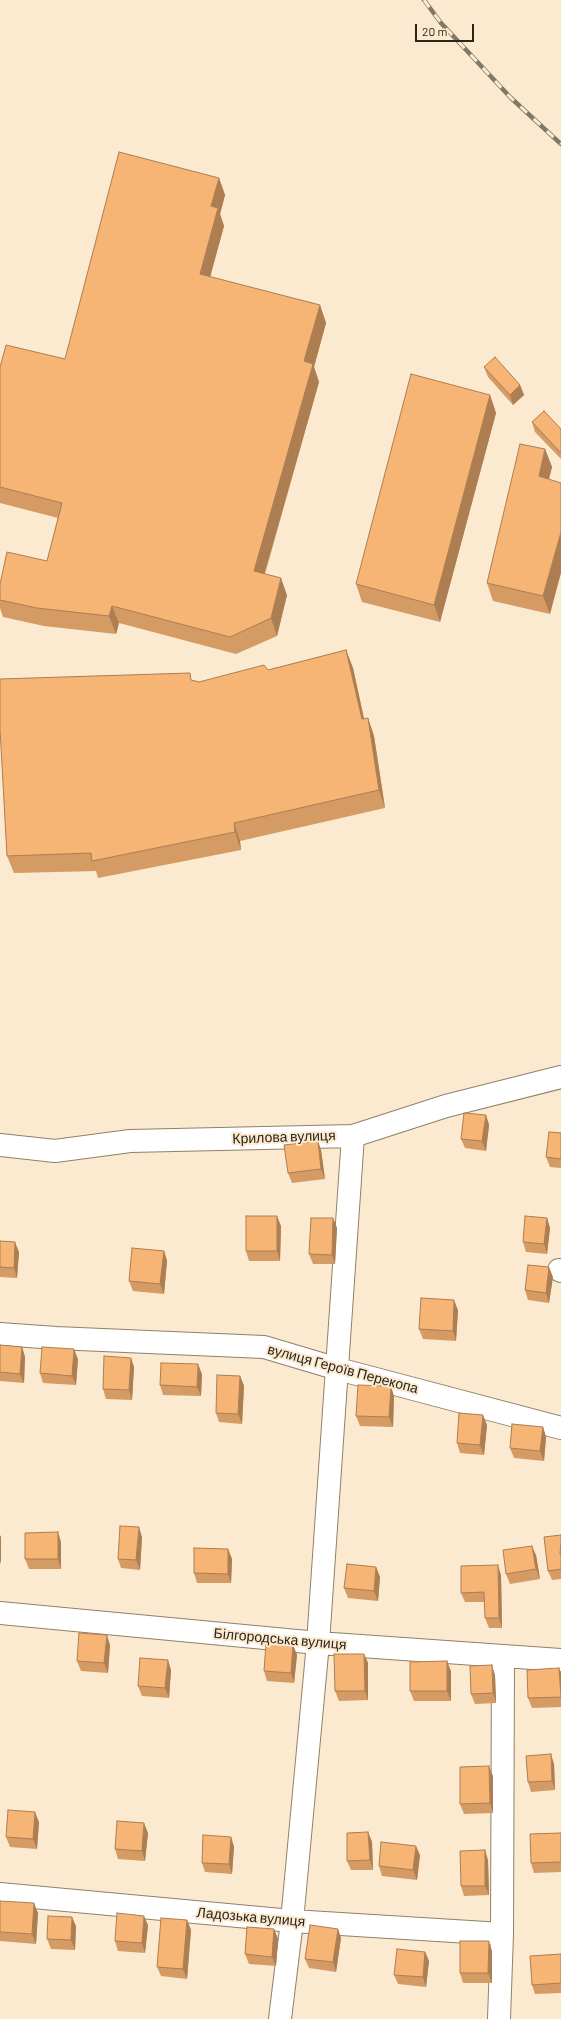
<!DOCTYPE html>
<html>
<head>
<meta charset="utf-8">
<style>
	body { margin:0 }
	#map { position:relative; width:561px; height:2019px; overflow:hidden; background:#fbeacf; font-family:Barlow,sans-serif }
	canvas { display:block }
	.scale { position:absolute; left:415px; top:24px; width:59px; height:18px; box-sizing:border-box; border:2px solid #2b251b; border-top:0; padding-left:5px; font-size:12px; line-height:14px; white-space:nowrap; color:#2b251b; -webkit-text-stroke:3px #fbeacf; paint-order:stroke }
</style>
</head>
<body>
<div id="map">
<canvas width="561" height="2019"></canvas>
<div class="scale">20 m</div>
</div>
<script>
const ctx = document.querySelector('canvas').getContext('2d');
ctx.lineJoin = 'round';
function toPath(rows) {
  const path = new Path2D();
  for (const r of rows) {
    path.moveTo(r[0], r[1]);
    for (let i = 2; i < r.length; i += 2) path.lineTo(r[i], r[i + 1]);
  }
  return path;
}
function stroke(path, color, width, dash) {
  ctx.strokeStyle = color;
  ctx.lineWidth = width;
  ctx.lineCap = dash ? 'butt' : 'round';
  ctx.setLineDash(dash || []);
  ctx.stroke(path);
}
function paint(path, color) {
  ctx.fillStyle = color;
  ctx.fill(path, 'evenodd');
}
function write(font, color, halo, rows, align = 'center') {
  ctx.font = font + ' Barlow,sans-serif';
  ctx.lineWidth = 4;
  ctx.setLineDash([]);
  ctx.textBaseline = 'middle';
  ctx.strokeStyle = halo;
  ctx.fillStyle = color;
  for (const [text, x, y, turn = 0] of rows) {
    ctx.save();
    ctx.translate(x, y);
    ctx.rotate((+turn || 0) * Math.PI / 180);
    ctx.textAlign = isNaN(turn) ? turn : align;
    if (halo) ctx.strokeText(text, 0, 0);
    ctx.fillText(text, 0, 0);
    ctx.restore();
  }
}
const minor = toPath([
	[0,1145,55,1151,130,1141,353,1136,446,1106,561,1077],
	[559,1270,561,1271],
	[0,1334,56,1338,264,1347,338,1369,561,1428],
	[0,1613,318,1643,561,1660],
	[0,1894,292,1921,502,1934],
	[280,2019,292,1921,318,1643,353,1136],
	[499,2019,502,1934,503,1656]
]);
stroke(minor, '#908068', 24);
stroke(minor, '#fff', 22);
const rail = toPath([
	[424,0,441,23,511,98,561,144]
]);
stroke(rail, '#827866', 4.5);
stroke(rail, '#fbeacf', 3, [9]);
paint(toPath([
	[219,178,225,195,220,214,224,226,210,277,320,305,326,323,314,367,319,382,265,574,287,595,277,636,236,654,119,623,116,634,44,626,3,617,0,608,0,584,47,561,58,518,0,503,0,367,65,359],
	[484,367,520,385,524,395,513,405,488,377],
	[490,395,496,413,440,622,362,602,356,584],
	[532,422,561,429,561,459,535,432],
	[545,449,552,467,549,479,550,614,493,601,487,583],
	[346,650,353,668,364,719,368,718,374,736,385,808,240,841,241,850,98,878,96,871,14,873,7,856,193,680,199,682,268,670],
	[486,1115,489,1125,486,1151,465,1148,461,1139],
	[561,1133,561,1168,550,1167,546,1157],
	[318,1141,321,1150,325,1179,292,1183,288,1173],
	[333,1218,337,1228,335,1264,313,1264,309,1254],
	[547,1218,550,1228,547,1254,526,1252,523,1242],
	[281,1226,280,1261,249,1261,246,1251],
	[0,1241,19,1252,17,1278,0,1277],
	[164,1251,167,1261,164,1294,133,1291,129,1281],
	[553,1277,549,1303,528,1300,525,1290],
	[458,1310,456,1341,423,1339,419,1329],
	[0,1345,22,1347,25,1357,24,1383,0,1381],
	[131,1358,134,1367,132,1400,106,1399,103,1389],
	[78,1359,76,1385,43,1383,40,1373],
	[202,1374,201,1396,163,1395,160,1385],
	[240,1376,244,1386,242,1424,219,1422,216,1413],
	[394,1396,393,1427,360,1426,356,1416],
	[487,1425,484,1455,460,1453,457,1443],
	[543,1427,546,1437,544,1461,514,1458,510,1448],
	[561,1535,561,1579,552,1580,548,1571],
	[142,1537,140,1570,121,1568,118,1559],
	[61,1542,61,1569,29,1569,25,1559],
	[228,1549,232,1559,231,1583,197,1583,194,1573],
	[536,1555,540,1579,510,1584,506,1574],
	[376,1567,380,1577,378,1601,348,1598,344,1588],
	[501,1575,502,1628,489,1628,485,1618,485,1602,465,1602,461,1593],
	[110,1645,108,1673,81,1671,77,1661],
	[293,1645,297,1655,294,1683,267,1681,264,1671],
	[364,1654,368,1663,368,1700,339,1701,335,1691],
	[559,1668,561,1673,561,1707,532,1708,528,1698],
	[171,1670,169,1698,142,1696,138,1686],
	[451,1671,451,1701,414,1701,410,1691],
	[495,1675,496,1703,475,1704,471,1694],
	[554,1764,555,1790,531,1792,528,1782],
	[493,1776,493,1813,464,1814,460,1804],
	[39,1822,37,1849,10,1847,6,1837],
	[368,1832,372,1842,373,1870,351,1870,347,1861],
	[148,1833,145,1861,118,1859,115,1849],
	[561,1833,561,1872,534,1873,531,1863],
	[231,1837,234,1847,232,1874,205,1872,202,1863],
	[420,1855,417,1880,382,1876,379,1866],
	[488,1860,489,1895,464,1896,461,1886],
	[0,1901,38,1913,36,1944,0,1941],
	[187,1920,191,1930,187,1979,161,1976,157,1967],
	[148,1925,145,1953,118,1951,115,1941],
	[76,1926,75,1950,51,1949,47,1939],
	[274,1929,278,1939,276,1966,249,1964,245,1954],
	[338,1929,341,1938,336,1972,309,1968,305,1959],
	[492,1951,492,1983,463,1983,460,1973],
	[425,1952,429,1961,426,1987,398,1984,394,1975],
	[561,1954,561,1993,535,1994,532,1985]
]), '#d49b65');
paint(toPath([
	[219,178,225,195,220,214,224,226,206,292,200,274,211,206],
	[320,305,326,323,314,367,319,382,260,589,254,571,304,361],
	[520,385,524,395,513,405,510,395],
	[490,395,496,413,440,622,434,605],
	[545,449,552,467,545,494,539,476],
	[561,532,561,573,550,614,543,596],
	[281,578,287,595,277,636,271,618],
	[112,606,119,623,116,634,109,616],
	[346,650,353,668,368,737,362,719],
	[368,718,374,736,385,808,379,790],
	[234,823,240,841,241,850,235,832],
	[486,1115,489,1125,486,1151,482,1141],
	[318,1141,321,1150,325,1179,321,1169],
	[277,1216,281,1226,280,1261,277,1251],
	[333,1218,337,1228,335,1264,332,1255],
	[547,1218,550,1228,547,1254,544,1244],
	[15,1242,19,1252,17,1278,14,1268],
	[164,1251,167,1261,164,1294,160,1284],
	[549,1267,553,1277,549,1303,546,1293],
	[454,1300,458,1310,456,1341,453,1331],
	[22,1347,25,1357,24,1383,20,1374],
	[74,1349,78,1359,76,1385,72,1376],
	[131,1358,134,1367,132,1400,129,1390],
	[198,1364,202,1374,201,1396,197,1387],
	[240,1376,244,1386,242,1424,238,1414],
	[391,1386,394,1396,393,1427,389,1417],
	[483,1415,487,1425,484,1455,480,1445],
	[543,1427,546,1437,544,1461,540,1451],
	[139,1527,142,1537,140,1570,136,1560],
	[58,1532,61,1542,61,1569,58,1559],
	[0,1535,1,1537,1,1564,0,1561],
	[532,1546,536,1555,540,1579,536,1569],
	[228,1549,232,1559,231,1583,228,1574],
	[498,1565,501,1575,502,1628,499,1618],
	[376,1567,380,1577,378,1601,374,1591],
	[107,1635,110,1645,108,1673,104,1663],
	[293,1645,297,1655,294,1683,291,1673],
	[364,1654,368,1663,368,1700,365,1691],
	[168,1660,171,1670,169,1698,165,1688],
	[447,1661,451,1671,451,1701,447,1691],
	[492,1665,495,1675,496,1703,493,1693],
	[559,1668,561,1673,561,1697],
	[551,1754,554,1764,555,1790,552,1781],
	[489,1766,493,1776,493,1813,490,1803],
	[35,1812,39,1822,37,1849,33,1839],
	[144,1823,148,1833,145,1861,142,1851],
	[368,1832,372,1842,373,1870,370,1860],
	[231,1837,234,1847,232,1874,229,1864],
	[416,1846,420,1855,417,1880,413,1870],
	[485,1850,488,1860,489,1895,485,1886],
	[34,1903,38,1913,36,1944,32,1934],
	[144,1916,148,1925,145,1953,142,1943],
	[72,1917,76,1926,75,1950,71,1940],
	[187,1920,191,1930,187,1979,183,1969],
	[274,1929,278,1939,276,1966,272,1957],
	[338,1929,341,1938,336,1972,333,1962],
	[489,1941,492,1951,492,1983,488,1973],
	[425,1952,429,1961,426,1987,423,1977]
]), '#ac7e52');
const building = toPath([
	[119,152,219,178,211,206,218,208,200,274,320,305,304,361,313,364,254,571,281,578,271,618,230,637,112,606,109,616,37,608,0,600,0,584,7,552,47,561,62,503,0,487,0,367,6,345,65,359,119,152],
	[495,357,520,385,510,395,484,367,495,357],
	[411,374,490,395,434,605,356,584,411,374],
	[544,411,561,429,561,453,532,422,544,411],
	[520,444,545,449,539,476,561,483,561,532,543,596,487,583,520,444],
	[346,650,362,719,368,718,379,790,234,823,235,832,92,861,91,853,7,856,0,729,0,679,190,673,191,680,199,682,264,665,268,670,346,650],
	[464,1113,486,1115,482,1141,461,1139,464,1113],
	[549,1132,561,1133,561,1159,546,1157,549,1132],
	[318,1141,321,1169,288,1173,284,1145,318,1141],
	[246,1216,277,1216,277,1251,246,1251,246,1216],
	[525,1216,547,1218,544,1244,523,1242,525,1216],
	[311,1218,333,1218,332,1255,309,1254,311,1218],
	[0,1241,15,1242,14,1268,0,1267,0,1241],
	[132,1248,164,1251,160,1284,129,1281,132,1248],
	[528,1265,549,1267,546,1293,525,1290,528,1265],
	[421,1298,454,1300,453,1331,419,1329,421,1298],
	[0,1345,22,1347,20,1374,0,1372,0,1345],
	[42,1347,74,1349,72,1376,40,1373,42,1347],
	[104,1356,131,1358,129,1390,103,1389,104,1356],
	[161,1363,198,1364,197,1387,160,1385,161,1363],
	[217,1375,240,1376,238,1414,216,1413,217,1375],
	[358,1385,391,1386,389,1417,356,1416,358,1385],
	[459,1413,483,1415,480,1445,457,1443,459,1413],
	[512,1424,543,1427,540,1451,510,1448,512,1424],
	[120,1526,139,1527,136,1560,118,1559,120,1526],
	[58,1532,58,1559,25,1559,25,1533,58,1532],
	[561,1535,561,1543,560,1554,561,1554,561,1569,548,1571,544,1537,561,1535],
	[532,1546,536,1569,506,1574,503,1550,532,1546],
	[194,1548,228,1549,228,1574,194,1573,194,1548],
	[347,1564,376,1567,374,1591,344,1588,347,1564],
	[498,1565,499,1618,485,1618,484,1592,461,1593,461,1566,498,1565],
	[79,1633,107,1635,104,1663,77,1661,79,1633],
	[266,1643,293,1645,291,1673,264,1671,266,1643],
	[334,1654,364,1654,365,1691,335,1691,334,1654],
	[140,1658,168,1660,165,1688,138,1686,140,1658],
	[447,1661,447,1691,410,1691,410,1662,447,1661],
	[492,1665,493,1693,471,1694,470,1666,492,1665],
	[559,1668,561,1697,528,1698,527,1670,559,1668],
	[551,1754,552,1781,528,1782,526,1756,551,1754],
	[489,1766,490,1803,460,1804,460,1767,489,1766],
	[8,1810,35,1812,33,1839,6,1837,8,1810],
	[117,1821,144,1823,142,1851,115,1849,117,1821],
	[368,1832,370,1860,347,1861,347,1833,368,1832],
	[561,1833,561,1862,531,1863,530,1834,561,1833],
	[203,1835,231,1837,229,1864,202,1863,203,1835],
	[381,1842,416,1846,413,1870,379,1866,381,1842],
	[485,1850,485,1886,461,1886,460,1851,485,1850],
	[0,1901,34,1903,32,1934,0,1932,0,1901],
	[117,1913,144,1916,142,1943,115,1941,117,1913],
	[48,1916,72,1917,71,1940,47,1939,48,1916],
	[161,1918,187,1920,183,1969,157,1967,161,1918],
	[310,1925,338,1929,333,1962,305,1959,310,1925],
	[247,1927,274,1929,272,1957,245,1954,247,1927],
	[460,1941,489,1941,488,1973,460,1973,460,1941],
	[397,1949,425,1952,423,1977,394,1975,397,1949],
	[561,1954,561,1983,532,1985,530,1956,561,1954]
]);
paint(building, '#f6b475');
stroke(building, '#ac7e52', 1);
write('14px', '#2b251b', '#fbeacf', [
	["Крилова вулиця",284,1137,-2],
	["вулиця Героїв Перекопа",343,1369,15],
	["Білгородська вулиця",280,1639,5],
	["Ладозька вулиця",251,1917,5]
]);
</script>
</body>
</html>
